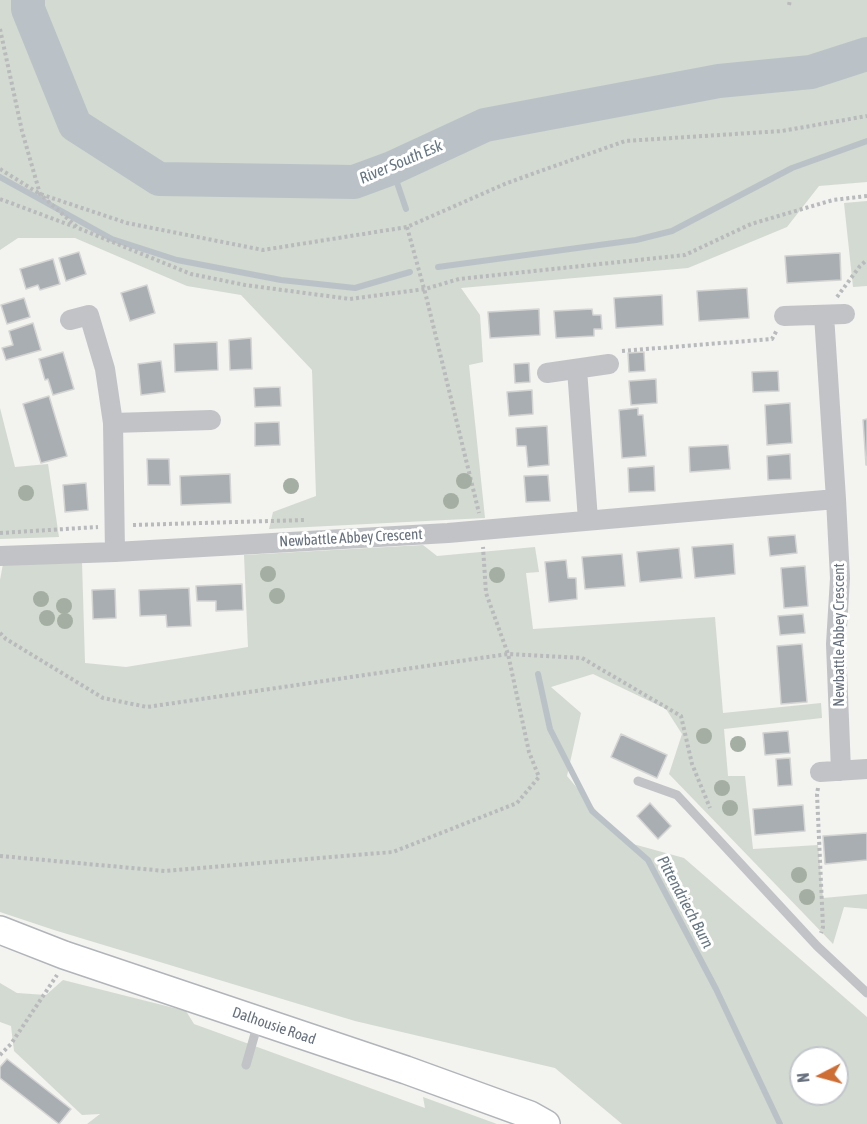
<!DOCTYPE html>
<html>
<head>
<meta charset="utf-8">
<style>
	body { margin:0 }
	#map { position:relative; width:867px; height:1124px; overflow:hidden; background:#f3f3f0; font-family:"Asap Condensed",sans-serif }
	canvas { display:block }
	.north { position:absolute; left:789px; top:1046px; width:60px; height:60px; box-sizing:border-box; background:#fff; border:2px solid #c2c6cb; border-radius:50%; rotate:264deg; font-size:16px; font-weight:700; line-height:24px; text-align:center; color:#66707d }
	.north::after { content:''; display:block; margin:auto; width:21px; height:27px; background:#ce6e35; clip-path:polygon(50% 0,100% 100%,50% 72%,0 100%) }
</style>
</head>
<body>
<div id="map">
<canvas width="867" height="1124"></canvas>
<div class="north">N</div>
</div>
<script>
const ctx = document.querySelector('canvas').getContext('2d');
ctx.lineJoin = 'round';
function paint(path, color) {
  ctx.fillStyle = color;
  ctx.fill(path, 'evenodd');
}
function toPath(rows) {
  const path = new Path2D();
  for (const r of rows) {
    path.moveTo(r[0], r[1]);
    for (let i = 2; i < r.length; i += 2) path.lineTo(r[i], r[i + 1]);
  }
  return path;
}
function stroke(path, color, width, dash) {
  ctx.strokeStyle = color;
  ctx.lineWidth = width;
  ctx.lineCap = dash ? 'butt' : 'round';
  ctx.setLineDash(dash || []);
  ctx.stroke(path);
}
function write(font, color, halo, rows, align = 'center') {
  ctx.font = font + ' "Asap Condensed",sans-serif';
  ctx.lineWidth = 6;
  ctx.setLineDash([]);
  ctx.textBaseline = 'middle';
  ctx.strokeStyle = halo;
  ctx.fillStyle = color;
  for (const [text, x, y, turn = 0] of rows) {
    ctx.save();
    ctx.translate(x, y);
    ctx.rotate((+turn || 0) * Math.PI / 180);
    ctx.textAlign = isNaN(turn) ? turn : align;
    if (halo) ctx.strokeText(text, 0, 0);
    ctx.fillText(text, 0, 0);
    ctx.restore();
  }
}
paint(toPath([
	[0,0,867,0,867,182,819,186,787,227,688,268,461,288,480,315,483,362,469,365,485,518,269,529,273,512,316,496,312,370,241,295,187,286,75,238,18,238,0,250],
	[867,201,867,286,853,287,844,203],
	[0,408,15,467,48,464,59,537,0,539],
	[423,545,437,556,535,547,539,572,526,573,533,629,715,617,723,713,821,703,822,718,724,729,728,776,745,776,753,849,818,845,823,898,867,894,867,909,844,907,833,944,669,774,682,734,666,709,593,674,551,687,581,713,567,776,622,841,684,858,867,1017,867,1124,622,1124,555,1068,355,1021,54,930,0,912,0,580,3,564,82,562,85,663,126,667,248,647,244,555],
	[801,1058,837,1058,837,1094,801,1094],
	[63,980,186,1011,194,1024,425,1108,423,1097,497,1124,87,1124,100,1114,82,1115,14,1051,11,1026,0,1022,0,983,17,993,46,995]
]), '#d3dad1');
stroke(toPath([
	[392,168,406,209],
	[0,177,112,239,177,260,281,280,355,288,410,272],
	[438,267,636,240,672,231,792,168,867,141],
	[538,674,550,729,592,811,648,860,716,989,780,1124]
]), '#bbc2c7', 6);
stroke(toPath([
	[28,0,28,9,75,125,159,179,354,182,392,168,485,125,719,81,811,72,867,54]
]), '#bbc2c7', 34);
const building = toPath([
	[79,252,86,274,66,281,59,258,79,252],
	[840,253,841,280,787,283,785,256,840,253],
	[53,259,60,284,40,290,38,285,26,289,20,269,53,259],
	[147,285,155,313,130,321,121,293,147,285],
	[747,288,749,318,699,321,697,291,747,288],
	[662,295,663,325,616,328,614,298,662,295],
	[24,298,30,317,7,324,1,305,24,298],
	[539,309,540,335,490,338,488,312,539,309],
	[592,309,593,315,601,315,602,329,594,329,594,336,556,338,554,311,592,309],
	[33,323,41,350,6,360,2,348,13,345,9,331,33,323],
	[251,338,252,369,230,370,229,340,251,338],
	[217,342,218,370,175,372,174,344,217,342],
	[63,352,74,389,53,395,48,379,45,380,39,359,63,352],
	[644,352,645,371,629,372,628,353,644,352],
	[161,361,165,392,141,395,138,364,161,361],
	[529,363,530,382,515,383,514,364,529,363],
	[778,371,779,391,753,392,752,372,778,371],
	[656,379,657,403,631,405,629,381,656,379],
	[280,387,281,406,255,407,254,388,280,387],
	[532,390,533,414,509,416,507,392,532,390],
	[49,396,67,456,41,463,23,404,49,396],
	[790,403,792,443,767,445,765,405,790,403],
	[638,408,638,415,643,415,646,456,622,458,619,410,638,408],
	[867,419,867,465,866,465,863,420,867,419],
	[279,422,280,445,255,446,255,423,279,422],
	[547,426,549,465,528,467,526,446,517,446,516,428,547,426],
	[728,445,730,469,690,472,689,447,728,445],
	[790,454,791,479,768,480,767,456,790,454],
	[147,459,169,459,170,485,148,485,147,459],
	[654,466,655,491,629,492,628,468,654,466],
	[230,474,231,503,181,505,180,476,230,474],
	[548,475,550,501,526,502,524,476,548,475],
	[86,483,88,510,65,512,63,485,86,483],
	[795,535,797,553,770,556,768,537,795,535],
	[733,544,735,574,695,578,692,547,733,544],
	[679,548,682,578,640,582,637,552,679,548],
	[622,554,625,586,585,589,582,557,622,554],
	[566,560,568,578,576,578,577,599,549,602,545,562,566,560],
	[805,566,808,606,784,608,781,568,805,566],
	[242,584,243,610,216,611,216,601,197,601,196,586,242,584],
	[189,588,191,626,167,627,166,615,140,616,139,590,189,588],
	[115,589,116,618,93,619,92,590,115,589],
	[803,614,805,633,780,635,778,616,803,614],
	[802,644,807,702,781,704,777,646,802,644],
	[788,731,790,753,765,755,763,733,788,731],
	[621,734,667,755,657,778,611,757,621,734],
	[790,758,792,785,778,786,776,759,790,758],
	[650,803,671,826,658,839,637,816,650,803],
	[803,805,805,831,755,835,753,809,803,805],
	[867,833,867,860,825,864,823,836,867,833],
	[7,1059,71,1109,59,1124,0,1078,0,1067,7,1059]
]);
paint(building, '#a9aeb3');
stroke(building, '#d4d4d3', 1.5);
const secondary = toPath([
	[0,930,64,955,406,1070,530,1115,546,1124]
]);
stroke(secondary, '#b1b5b9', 30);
stroke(toPath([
	[789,5,790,0],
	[0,29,22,131,40,194,78,228,191,274,245,285,350,299,425,289,459,279,685,255,751,224,833,200,867,196],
	[0,169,40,194,127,223,263,250,407,227,507,183,625,141,782,131,867,116],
	[0,199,75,227],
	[407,227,426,296,479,513],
	[837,297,860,266,867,260],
	[622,351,772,339,777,330],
	[133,525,305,520],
	[0,533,98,527],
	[0,633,6,639,103,698,147,707,508,654,582,658,681,716,692,764,710,808],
	[818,788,817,794,823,927,821,933],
	[0,856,165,871,393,852,517,803,539,777,529,752,508,654,486,593,483,547],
	[0,1055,11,1044,57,975]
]), '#b8babc', 4, [3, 3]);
stroke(toPath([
	[638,781,677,795,817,946,867,993],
	[246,1065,258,1023]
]), '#c1c3c6', 9);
stroke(toPath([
	[824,315,836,499,840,578,836,644,841,771],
	[784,316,845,314],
	[70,320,89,315,105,369,113,423,115,552],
	[577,369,588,520],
	[547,373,609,364],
	[113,423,211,420],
	[0,556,115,552,448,533,836,499],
	[820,772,867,769]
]), '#c1c3c6', 20);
stroke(secondary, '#fff', 27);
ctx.fillStyle = '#a5aea3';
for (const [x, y] of [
	[464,481],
	[291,486],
	[26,493],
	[451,501],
	[268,574],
	[497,575],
	[277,596],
	[41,599],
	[64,606],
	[47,618],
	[65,621],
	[704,736],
	[738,744],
	[722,788],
	[730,808],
	[799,875],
	[807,897]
]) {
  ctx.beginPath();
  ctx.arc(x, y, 8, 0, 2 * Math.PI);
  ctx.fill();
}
write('15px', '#66707d', '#fff', [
	["Newbattle Abbey Crescent",351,538,-3],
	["Newbattle Abbey Crescent",839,635,-90],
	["Dalhousie Road",274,1026,19]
]);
write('italic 16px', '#667682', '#fff', [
	["River South Esk",401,162,-23],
	["Pittendriech Burn",685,902,62]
]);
</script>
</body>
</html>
